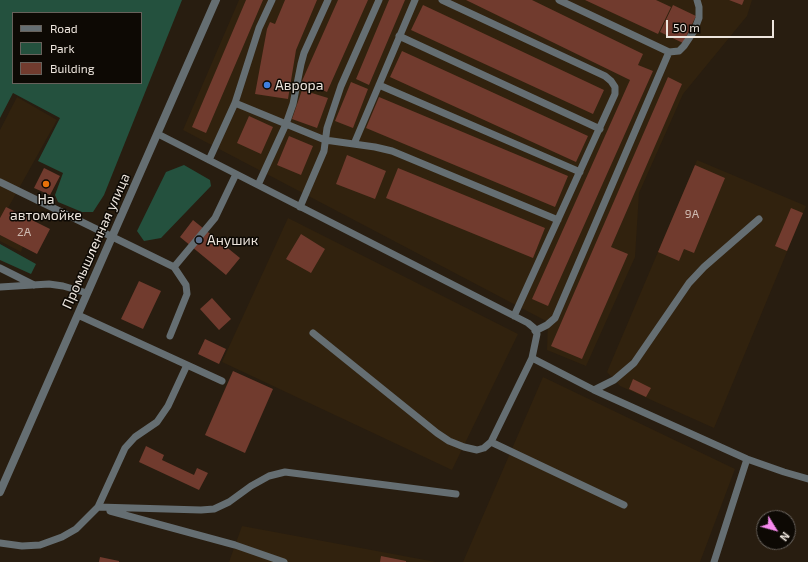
<!DOCTYPE html>
<html>
<head>
<meta charset="utf-8">
<style>
	body { margin:0 }
	#map { position:relative; width:808px; height:562px; overflow:hidden; background:#281d10; font-family:"Exo 2",sans-serif }
	canvas { display:block }
	.legend { position:absolute; left:12px; top:12px; width:130px; height:72px; box-sizing:border-box; background:#0d0904; border:1px solid #67615b; margin:0; padding:5px 7px; list-style:none; font-size:12px; color:#ede5dd }
	.legend li { display:flex; align-items:center; gap:8px; height:20px }
	.legend b { width:20px; border:1px solid #67615b }
	.north { position:absolute; left:756px; top:510px; width:40px; height:40px; box-sizing:border-box; background:#0d0904; border:1px solid #67615b; border-radius:50%; rotate:127deg; font-size:11px; font-weight:700; line-height:16px; text-align:center; color:#ede5dd }
	.north::after { content:''; display:block; margin:auto; width:14px; height:18px; background:#f689ed; clip-path:polygon(50% 0,100% 100%,50% 72%,0 100%) }
	.scale { position:absolute; left:666px; top:20px; width:108px; height:18px; box-sizing:border-box; border:2px solid #ede5dd; border-top:0; padding-left:5px; font-size:12px; line-height:14px; white-space:nowrap; color:#ede5dd; -webkit-text-stroke:3px #0d0904; paint-order:stroke }
</style>
</head>
<body>
<div id="map">
<canvas width="808" height="562"></canvas>
<ul class="legend">
<li><b style="height:5px;background:#656e72"></b>Road</li>
<li><b style="height:11px;background:#24513e"></b>Park</li>
<li><b style="height:11px;background:#713b2e"></b>Building</li>
</ul>
<div class="north">N</div>
<div class="scale">50 m</div>
</div>
<script>
const ctx = document.querySelector('canvas').getContext('2d');
ctx.lineJoin = 'round';
function paint(path, color) {
  ctx.fillStyle = color;
  ctx.fill(path, 'evenodd');
}
function toPath(rows) {
  const path = new Path2D();
  for (const r of rows) {
    path.moveTo(r[0], r[1]);
    for (let i = 2; i < r.length; i += 2) path.lineTo(r[i], r[i + 1]);
  }
  return path;
}
function stroke(path, color, width, dash) {
  ctx.strokeStyle = color;
  ctx.lineWidth = width;
  ctx.lineCap = dash ? 'butt' : 'round';
  ctx.setLineDash(dash || []);
  ctx.stroke(path);
}
function write(font, color, halo, rows, align = 'center') {
  ctx.font = font + ' "Exo 2",sans-serif';
  ctx.lineWidth = 3;
  ctx.setLineDash([]);
  ctx.textBaseline = 'middle';
  ctx.strokeStyle = halo;
  ctx.fillStyle = color;
  for (const [text, x, y, turn = 0] of rows) {
    ctx.save();
    ctx.translate(x, y);
    ctx.rotate((+turn || 0) * Math.PI / 180);
    ctx.textAlign = isNaN(turn) ? turn : align;
    if (halo) ctx.strokeText(text, 0, 0);
    ctx.fillText(text, 0, 0);
    ctx.restore();
  }
}
paint(toPath([
	[239,0,752,0,747,16,683,94,639,193,635,257,586,366,547,350,548,322,183,130],
	[17,97,57,120,8,208,6,207,0,218,0,130],
	[697,160,806,206,714,428,620,386,607,372],
	[288,218,518,334,452,470,222,362],
	[0,235,23,246,21,252,0,241],
	[543,377,735,469,700,562,463,562],
	[242,526,436,562,229,562]
]), '#31220e');
paint(toPath([
	[0,0,182,0,104,195,93,212,82,212,58,202,55,195,63,173,38,161,60,118,13,93,0,118],
	[13,13,141,13,141,83,13,83],
	[184,165,210,180,211,186,161,238,144,241,137,231,166,172],
	[0,244,36,264,31,274,0,260]
]), '#24513e');
paint(toPath([
	[246,0,263,0,206,133,192,127],
	[285,0,317,0,296,50,288,99,255,94,267,29,270,22,275,24],
	[338,0,368,0,327,92,302,81],
	[389,0,405,0,369,85,356,79],
	[466,0,532,0,643,54,638,65,653,71,548,306,532,299,630,80],
	[585,0,656,0,671,7,658,34],
	[729,0,744,0,742,5],
	[423,5,604,90,593,114,411,30],
	[673,5,696,16,683,43,660,32],
	[402,51,588,136,576,162,390,77],
	[668,77,682,84,611,247,628,254,582,359,551,346],
	[351,82,368,89,353,128,335,121],
	[302,90,328,98,317,128,292,119],
	[379,97,568,176,555,207,366,128],
	[249,116,273,127,261,154,237,143],
	[289,136,313,146,301,175,277,165],
	[347,155,386,171,375,199,336,184],
	[695,165,725,178,694,253,684,249,679,261,658,252],
	[44,168,60,176,50,195,34,188],
	[398,168,545,228,533,258,386,198],
	[6,207,50,229,37,254,0,235,0,218],
	[791,208,803,213,787,251,775,246],
	[193,220,240,258,226,275,180,237],
	[301,234,325,249,311,273,286,259],
	[139,281,161,291,143,329,121,319],
	[212,298,231,319,219,330,200,309],
	[205,339,226,349,219,364,198,354],
	[233,371,273,389,245,453,205,435],
	[633,379,651,388,646,397,629,389],
	[146,446,164,455,162,460,194,475,197,468,208,473,199,490,139,462],
	[381,556,406,561,406,562,380,562],
	[100,557,119,561,119,562,99,562]
]), '#713b2e');
stroke(toPath([
	[442,0,605,76,611,81,615,87,615,94,514,316],
	[559,0,669,52,679,51,684,46,694,31,699,18,699,7,697,0],
	[399,36,600,129],
	[379,85,580,172],
	[235,103,325,140,375,147,392,151,558,220],
	[158,134,528,323,534,328,537,334,532,358,594,390,614,380,634,363,689,283,704,267,759,219],
	[354,144,415,0],
	[209,160,235,103,259,28,272,0],
	[0,182,174,267,215,218,236,174],
	[258,185,286,124,293,104,301,64,304,53,328,0],
	[300,207,324,151,327,128,341,86,379,0],
	[0,268,34,285],
	[0,287,49,284,63,286,87,293],
	[78,315,222,381],
	[535,331,547,325,555,318,669,52],
	[313,333,437,433,449,441,464,447,477,450,484,448,491,442,532,358],
	[170,336,187,294,186,285,174,267],
	[594,390,747,459,784,472,808,479],
	[491,442,624,505],
	[98,507,201,510,214,509,229,502,251,486,269,476,285,472,456,494],
	[110,511,235,545,284,562],
	[0,543,22,546,40,545,62,537,76,529,98,507,125,448,135,437,157,422,168,406,187,365],
	[714,562,747,459]
]), '#656e72', 7);
stroke(toPath([
	[0,492,216,0]
]), '#656e72', 8);
for (const [x, y, r, color] of [
	[267,85,4,"#3f7fe0"],
	[46,184,4,"#e8710a"],
	[199,240,4,"#5c6f8a"]
]) {
  const dot = new Path2D();
  dot.arc(x, y, r, 0, 2 * Math.PI);
  ctx.fillStyle = color;
  ctx.fill(dot);
  stroke(dot, '#0d0904', 1.5);
}
write('12px', '#cebab1', null, [
	["9А",692,214],
	["2А",24,232]
]);
write('14px', '#ede5dd', '#0d0904', [
	["Аврора",275,85],
	["На",46,199,"center"],
	["автомойке",46,215,"center"],
	["Анушик",207,240]
], 'left');
write('14px', '#ede5dd', '#0d0904', [
	["Промышленная улица",96,241,-66]
]);
</script>
</body>
</html>
